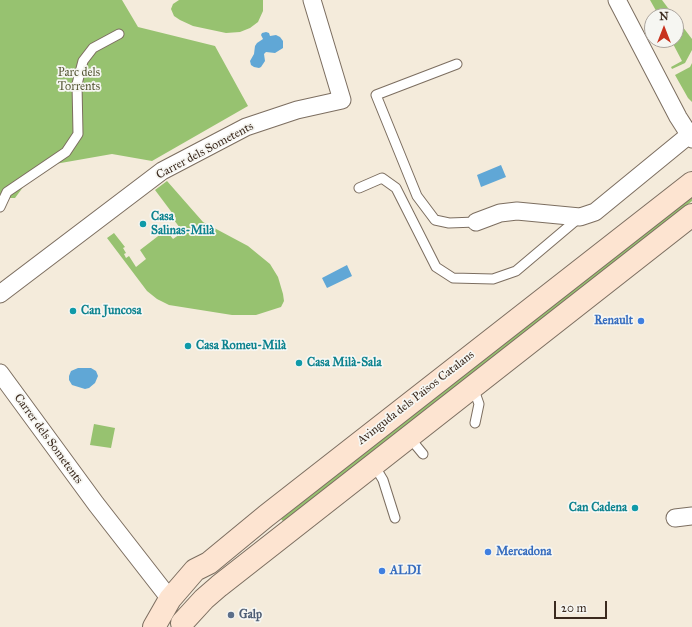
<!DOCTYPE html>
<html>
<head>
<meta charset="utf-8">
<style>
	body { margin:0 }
	#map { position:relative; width:692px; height:627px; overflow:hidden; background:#f4ebdb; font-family:"IM FELL Great Primer",serif }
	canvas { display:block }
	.north { position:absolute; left:644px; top:8px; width:40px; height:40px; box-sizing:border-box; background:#f6f6f2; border:1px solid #aba49d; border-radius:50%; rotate:0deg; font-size:11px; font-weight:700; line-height:16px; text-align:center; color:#3b2a1e }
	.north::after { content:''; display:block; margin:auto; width:14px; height:18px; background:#c8321e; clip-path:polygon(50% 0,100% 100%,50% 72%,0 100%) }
	.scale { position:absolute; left:554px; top:601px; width:53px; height:18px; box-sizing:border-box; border:2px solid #3b2a1e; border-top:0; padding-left:5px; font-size:12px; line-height:14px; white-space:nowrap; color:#3b2a1e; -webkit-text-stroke:3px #f6f6f2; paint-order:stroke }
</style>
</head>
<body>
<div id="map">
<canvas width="692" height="627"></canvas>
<div class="north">N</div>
<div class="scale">20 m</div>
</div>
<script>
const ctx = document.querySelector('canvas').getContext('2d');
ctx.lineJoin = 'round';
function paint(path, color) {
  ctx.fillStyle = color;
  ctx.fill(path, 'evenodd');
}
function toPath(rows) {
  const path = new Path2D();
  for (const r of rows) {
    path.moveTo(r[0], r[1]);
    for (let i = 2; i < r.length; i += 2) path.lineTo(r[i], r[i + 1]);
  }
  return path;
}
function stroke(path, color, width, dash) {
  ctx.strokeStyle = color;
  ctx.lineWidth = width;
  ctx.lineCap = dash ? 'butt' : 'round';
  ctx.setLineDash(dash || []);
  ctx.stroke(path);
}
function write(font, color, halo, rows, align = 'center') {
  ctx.font = font + ' "IM FELL Great Primer",serif';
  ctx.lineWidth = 3.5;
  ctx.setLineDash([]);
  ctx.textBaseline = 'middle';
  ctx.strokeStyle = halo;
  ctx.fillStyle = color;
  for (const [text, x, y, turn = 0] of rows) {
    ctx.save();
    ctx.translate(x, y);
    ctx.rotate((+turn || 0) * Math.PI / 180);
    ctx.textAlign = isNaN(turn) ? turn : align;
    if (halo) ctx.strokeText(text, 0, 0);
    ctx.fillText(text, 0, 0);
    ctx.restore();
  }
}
paint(toPath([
	[0,0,122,0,138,27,215,46,248,106,152,161,112,154,38,167,15,198,0,198],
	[179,0,263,0,263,11,258,22,250,28,240,32,226,33,193,26,180,20,174,16,171,9,173,4],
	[650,0,662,0,674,16,659,16],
	[676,18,692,39,692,50,685,63,672,69,671,67,682,61,671,40,676,40],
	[692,63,692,102,688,98,675,75,690,67],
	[167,181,203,222,248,246,270,264,278,277,283,294,284,301,281,307,256,315,232,315,169,305,157,299,147,291,107,238,114,233,125,247,123,248,126,253,124,254,126,258,129,256,136,267,146,259,140,250,166,230,173,239,183,232,174,220,176,218,155,190],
	[692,195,692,201,686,206,284,522,281,519],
	[94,424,115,428,111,448,90,445]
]), '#97c270');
paint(toPath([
	[266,32,269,33,270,36,276,35,280,37,283,41,283,48,275,53,266,52,264,54,265,61,261,67,259,68,254,67,251,65,250,61,254,54,255,46,257,43,263,39,261,35,262,33],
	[501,165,506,177,481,187,477,175],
	[347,265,352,276,327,288,322,278],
	[78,368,91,368,96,371,98,376,95,383,89,388,85,389,72,385,69,380,69,376,71,371]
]), '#60a7d6');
const lane = toPath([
	[457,64,376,95,417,196,435,220,449,223,476,222],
	[359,188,382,178,396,188,436,267,453,278,493,279,516,271,580,217],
	[0,207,7,192,66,152,78,134,77,84,83,61,93,48,119,34],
	[473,387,479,404,475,423],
	[409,437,423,454],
	[374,465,383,480,395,518]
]);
const street = toPath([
	[617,0,678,117,692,139],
	[476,222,500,213,517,211,580,217,595,212,689,135],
	[0,294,162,171,246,127,297,110,342,100,312,0],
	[0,373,96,504,170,599],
	[675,518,692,516]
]);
const secondary = toPath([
	[182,623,204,599,219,586,692,215],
	[154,627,170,599,195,570,209,563,266,516,692,183]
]);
stroke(lane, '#7c6e60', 11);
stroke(street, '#7c6e60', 19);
stroke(secondary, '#7c6e60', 24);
stroke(lane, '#fff', 9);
stroke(street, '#fff', 17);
stroke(secondary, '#fde4d1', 22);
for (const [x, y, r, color] of [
	[143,224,4,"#0f9aa8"],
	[73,311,4,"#0f9aa8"],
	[641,321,4,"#3f7fe0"],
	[188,346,4,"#0f9aa8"],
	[299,363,4,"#0f9aa8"],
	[635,508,4,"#0f9aa8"],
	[488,552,4,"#3f7fe0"],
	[382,571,4,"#3f7fe0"],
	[231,615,4,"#5c6f8a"]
]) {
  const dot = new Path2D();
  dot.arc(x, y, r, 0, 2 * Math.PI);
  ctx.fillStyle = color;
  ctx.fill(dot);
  stroke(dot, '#f6f6f2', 1.5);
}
write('12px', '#575837', '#f6f6f2', [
	["Parc dels",79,73],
	["Torrents",79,87]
]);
write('12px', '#3b2a1e', '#f6f6f2', [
	["Carrer dels Sometents",205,151,-28],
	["Avinguda dels Països Catalans",416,398,-38],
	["Carrer dels Sometents",48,439,54]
]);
write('bold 12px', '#0d838f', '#f6f6f2', [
	["Casa",151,217],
	["Salinas-Milà",151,231],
	["Can Juncosa",81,311],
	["Casa Romeu-Milà",196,346],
	["Casa Milà-Sala",307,363],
	["Can Cadena",627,508,"right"]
], 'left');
write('bold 12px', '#366cbe', '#f6f6f2', [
	["Renault",633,321,"right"],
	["Mercadona",496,552],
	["ALDI",390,571]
], 'left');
write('bold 12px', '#4e5e75', '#f6f6f2', [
	["Galp",239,615]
], 'left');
</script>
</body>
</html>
